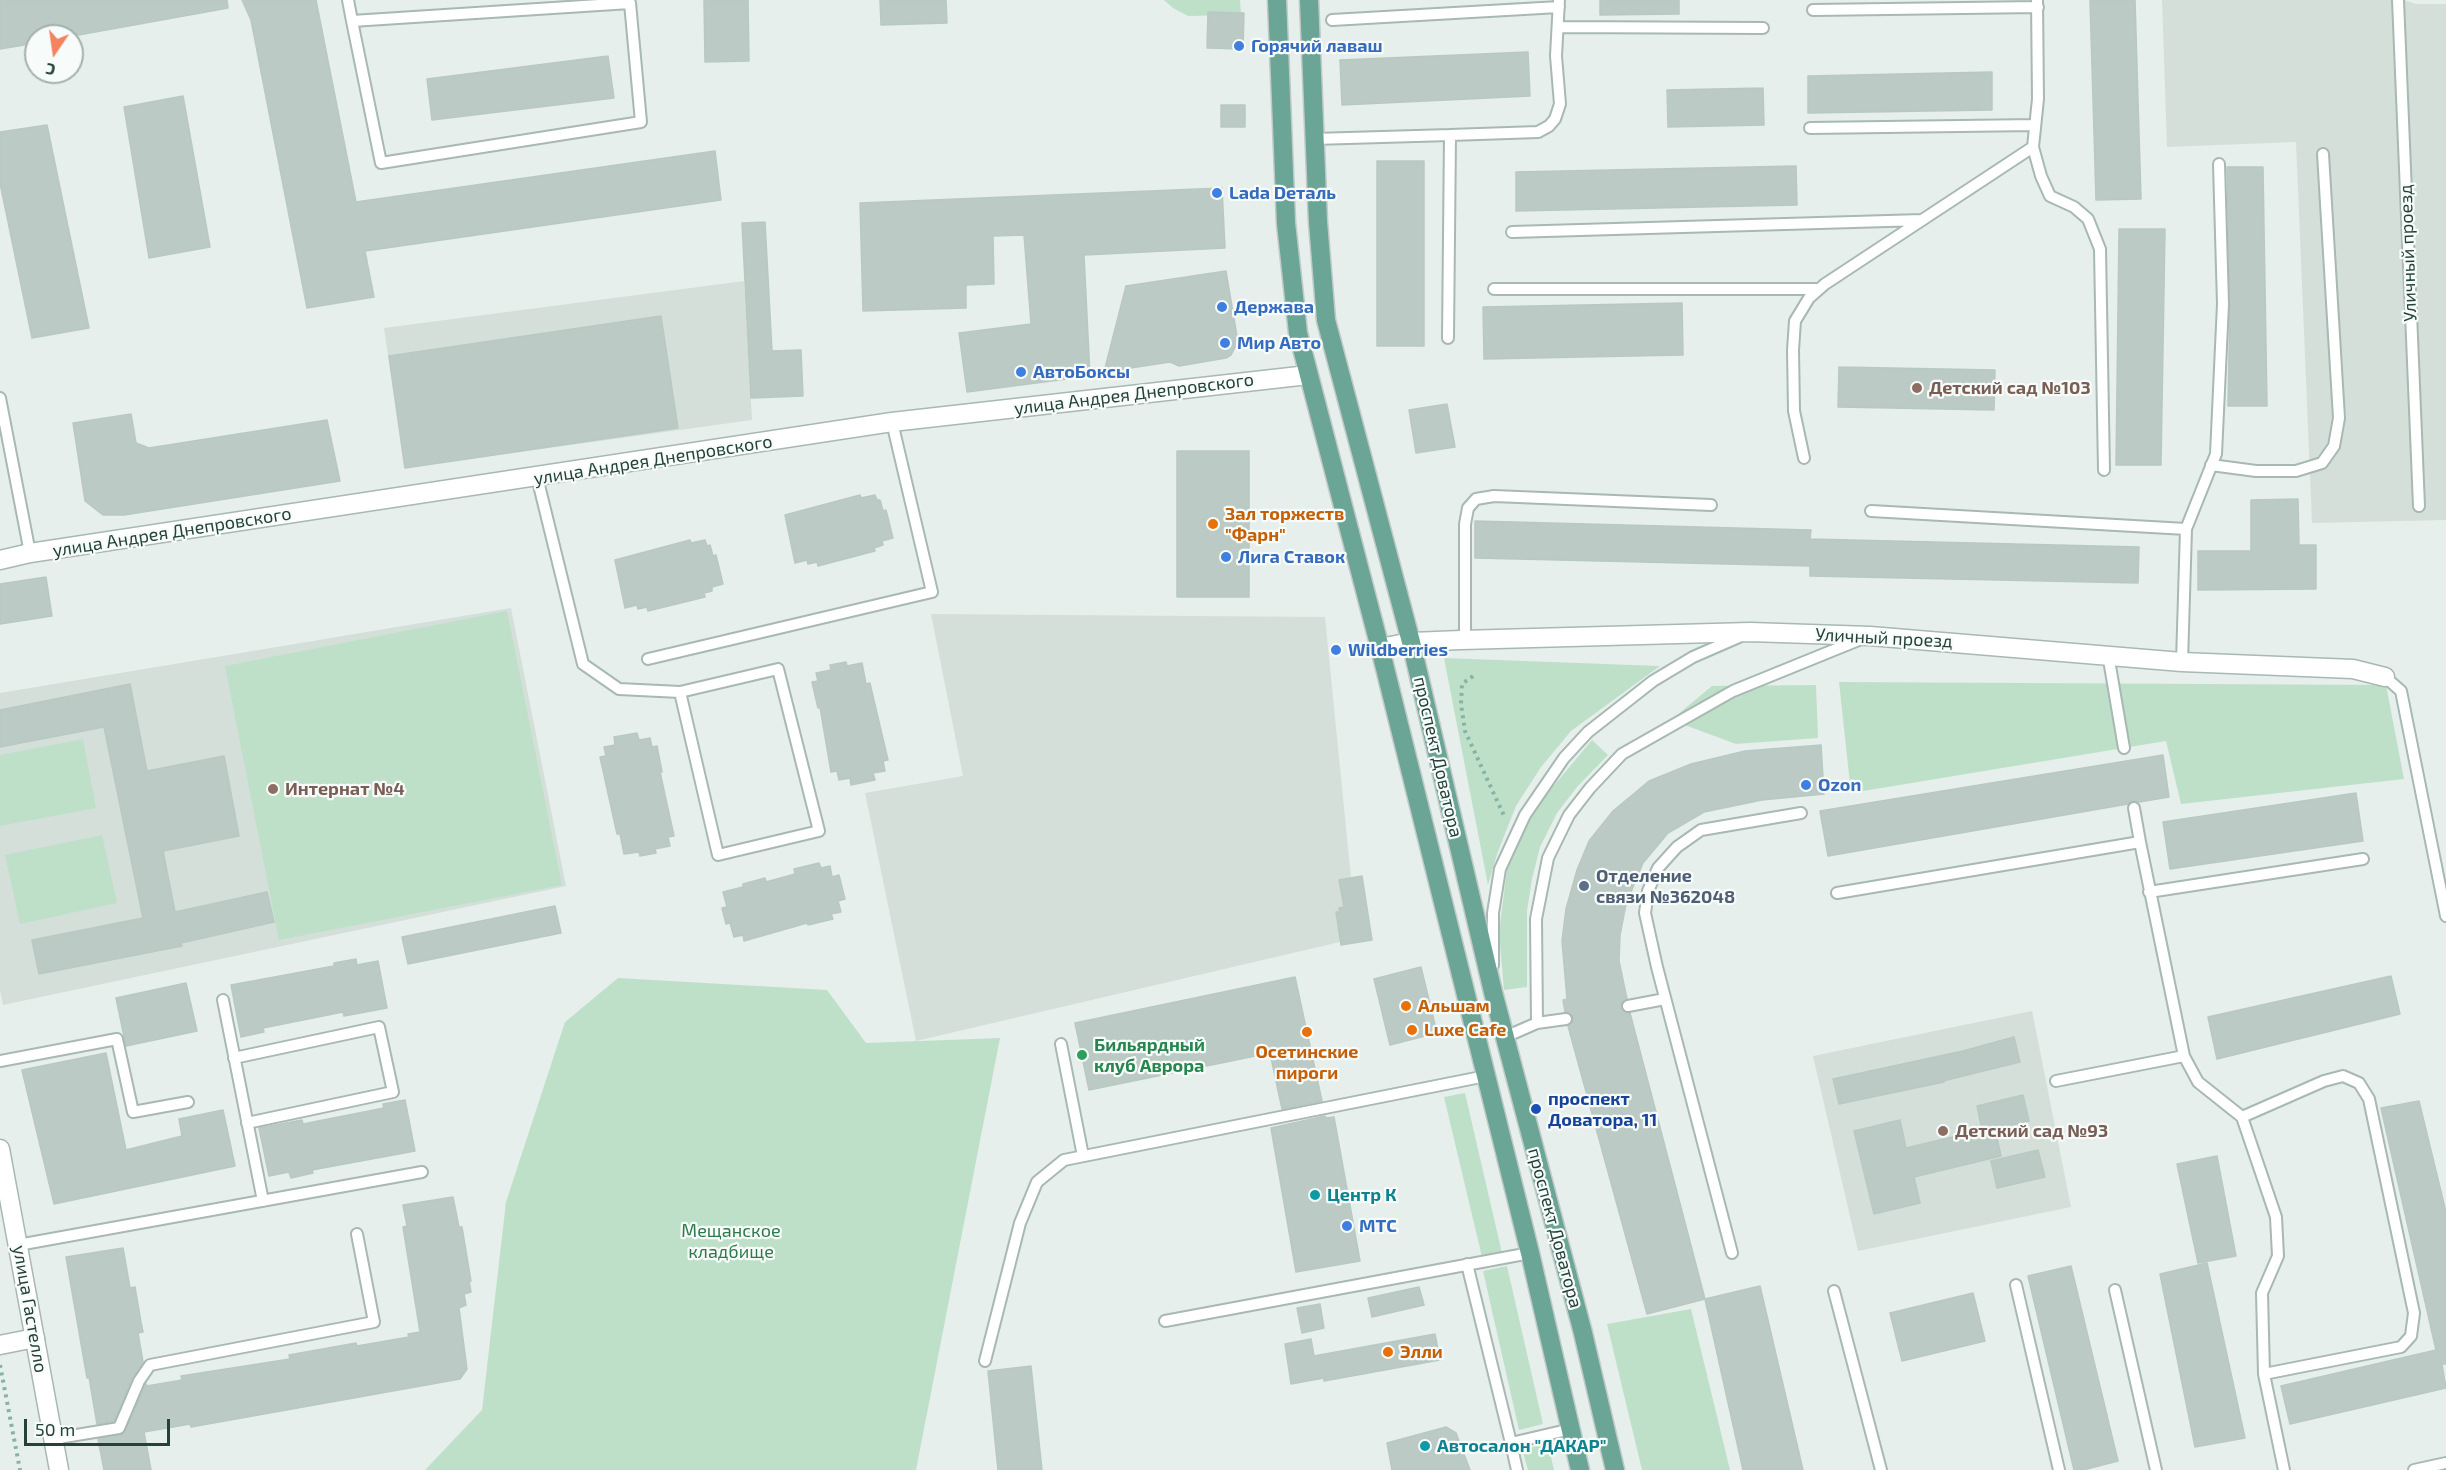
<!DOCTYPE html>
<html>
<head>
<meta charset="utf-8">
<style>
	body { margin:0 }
	#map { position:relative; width:2446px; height:1470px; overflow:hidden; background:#e6efeb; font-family:"Exo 2",sans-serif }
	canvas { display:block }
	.north { position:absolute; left:24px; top:24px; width:60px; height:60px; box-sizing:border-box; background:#f7fbf9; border:2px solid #a3b1ad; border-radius:50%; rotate:193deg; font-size:16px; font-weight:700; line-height:24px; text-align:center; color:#24423a }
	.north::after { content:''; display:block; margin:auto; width:21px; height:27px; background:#f4845f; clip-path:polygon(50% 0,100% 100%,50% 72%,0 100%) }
	.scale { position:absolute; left:24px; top:1419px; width:146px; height:27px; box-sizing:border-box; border:3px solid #24423a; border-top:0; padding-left:8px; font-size:18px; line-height:21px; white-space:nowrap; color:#24423a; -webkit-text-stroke:4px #f7fbf9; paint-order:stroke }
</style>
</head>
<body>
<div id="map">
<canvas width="2446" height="1470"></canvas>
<div class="north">С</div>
<div class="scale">50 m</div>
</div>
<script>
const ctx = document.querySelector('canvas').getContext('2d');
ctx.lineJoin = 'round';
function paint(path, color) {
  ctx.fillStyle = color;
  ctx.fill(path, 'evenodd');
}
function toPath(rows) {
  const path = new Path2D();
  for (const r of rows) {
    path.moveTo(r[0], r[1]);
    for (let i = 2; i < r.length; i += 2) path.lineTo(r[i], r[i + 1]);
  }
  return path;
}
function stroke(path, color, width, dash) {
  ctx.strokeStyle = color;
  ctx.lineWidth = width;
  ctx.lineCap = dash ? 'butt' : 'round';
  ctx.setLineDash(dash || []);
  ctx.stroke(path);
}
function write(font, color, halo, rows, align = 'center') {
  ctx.font = font + ' "Exo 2",sans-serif';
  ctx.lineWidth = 4.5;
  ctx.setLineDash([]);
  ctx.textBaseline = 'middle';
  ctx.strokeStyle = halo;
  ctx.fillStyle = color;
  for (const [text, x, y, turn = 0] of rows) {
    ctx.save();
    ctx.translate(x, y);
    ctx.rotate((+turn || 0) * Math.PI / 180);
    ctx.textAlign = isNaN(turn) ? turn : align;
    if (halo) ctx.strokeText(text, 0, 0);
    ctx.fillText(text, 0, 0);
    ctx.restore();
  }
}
paint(toPath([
	[2162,0,2404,0,2416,4,2446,4,2446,520,2312,523,2296,142,2167,147],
	[744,281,752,420,404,468,384,328],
	[511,608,566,886,3,1005,0,990,0,693],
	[931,614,1325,617,1357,938,916,1041,865,793,963,776],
	[2032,1011,2071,1207,1858,1251,1813,1056]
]), '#d4dfda');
paint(toPath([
	[1164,0,1240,0,1241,15,1188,16,1173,8],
	[507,611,562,885,279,940,225,666],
	[1444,658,1660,666,1571,731,1541,767,1516,806,1497,854,1488,885],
	[1839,682,2386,685,2404,779,2181,804,2166,741,1851,793],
	[1816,685,1818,738,1736,744,1671,720,1712,686],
	[83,739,96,808,0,826,0,755],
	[1592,740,1608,755,1577,787,1557,813,1540,847,1532,879,1527,911,1527,987,1504,990,1499,933,1507,869,1522,833,1541,801],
	[102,835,117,903,20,924,5,855],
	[618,978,827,990,866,1043,1000,1038,916,1470,425,1470,482,1410,506,1202,565,1022],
	[1465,1093,1502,1253,1482,1257,1444,1097],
	[1507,1266,1543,1424,1519,1430,1483,1271],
	[1691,1309,1730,1470,1642,1470,1607,1324],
	[1548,1444,1554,1470,1528,1470,1522,1449]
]), '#bfe0c8');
const building = toPath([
	[0,0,227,0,228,8,73,36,36,36,36,43,0,49,0,0],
	[242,0,316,0,356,202,715,151,721,200,365,251,374,297,307,308,251,20,242,0],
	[704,0,748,0,749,61,705,62,704,0],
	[880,0,946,0,947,23,881,25,880,0],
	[1600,0,1679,0,1679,14,1600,15,1600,0],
	[2090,0,2135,0,2141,199,2096,200,2090,0],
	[1208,12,1244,13,1243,49,1207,48,1208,12],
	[1528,52,1530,96,1342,105,1340,60,1528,52],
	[608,56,614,98,432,120,427,79,608,56],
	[1992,72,1992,110,1808,113,1808,76,1992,72],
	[1763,88,1764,125,1668,127,1667,90,1763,88],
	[183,96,210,247,149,258,124,107,183,96],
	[1221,105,1245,105,1245,127,1221,127,1221,105],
	[47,125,89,328,32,338,0,183,0,132,47,125],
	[1377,161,1424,161,1424,346,1377,346,1377,161],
	[1796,166,1797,205,1516,211,1516,172,1796,166],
	[2227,167,2263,167,2267,406,2228,406,2230,304,2227,167],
	[1222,188,1225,248,1084,255,1090,376,967,392,959,333,1031,324,1024,235,993,236,994,284,966,285,966,308,863,311,860,203,1222,188],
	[765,222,772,351,801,350,803,396,751,398,742,223,765,222],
	[2119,229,2165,229,2161,465,2116,465,2119,229],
	[1226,271,1238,342,1231,355,1226,358,1179,366,1170,362,1104,372,1126,286,1226,271],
	[1682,303,1683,355,1484,359,1483,307,1682,303],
	[661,316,678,428,405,468,389,356,661,316],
	[1839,367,1995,370,1994,410,1838,407,1839,367],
	[1447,404,1455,447,1416,453,1409,410,1447,404],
	[131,414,136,443,149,448,327,420,340,481,124,515,103,515,85,501,73,423,131,414],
	[1177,451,1249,451,1249,597,1177,597,1177,451],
	[860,495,861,498,875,495,877,500,880,500,883,511,886,510,893,538,882,541,883,545,874,548,875,551,818,566,817,562,808,564,807,560,795,563,785,515,860,495],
	[2298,499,2299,545,2316,545,2316,589,2198,590,2198,551,2251,551,2251,500,2298,499],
	[1475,521,1811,530,1810,539,2139,547,2138,583,1810,576,1810,566,1475,558,1475,521],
	[690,540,691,543,705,540,707,546,710,545,713,556,716,555,723,584,712,587,712,591,704,593,705,597,648,611,647,607,638,609,637,605,625,608,615,560,690,540],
	[46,577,52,616,0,624,0,584,46,577],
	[846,662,847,666,862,663,866,684,870,683,872,692,888,760,883,761,885,771,873,773,875,780,851,785,850,778,839,780,837,771,831,772,820,707,818,708,812,682,818,681,816,673,831,670,830,665,846,662],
	[130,684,147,771,224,756,239,836,163,851,175,912,267,892,274,922,181,943,182,946,39,974,32,940,143,918,104,727,0,747,0,710,130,684],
	[637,733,639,740,650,738,652,747,657,746,662,772,660,772,674,836,668,837,670,846,655,849,656,853,640,856,639,852,624,854,620,834,617,834,600,757,606,756,604,747,615,745,614,737,637,733],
	[1821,745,1824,794,1762,800,1704,812,1668,833,1643,863,1626,904,1620,935,1619,961,1627,999,1621,1003,1621,1008,1625,1013,1630,1013,1705,1299,1647,1314,1568,1026,1573,1022,1573,1017,1569,1012,1565,1012,1563,1000,1567,999,1562,941,1566,909,1577,870,1589,841,1613,811,1649,781,1691,764,1745,751,1821,745],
	[2163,755,2169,797,2139,802,2132,801,2128,804,1828,856,1820,811,2163,755],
	[2356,793,2363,841,2170,869,2163,822,2356,793],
	[819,863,821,868,830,866,832,877,839,875,845,899,838,901,841,912,831,914,833,919,808,925,807,923,744,941,743,935,734,937,730,923,726,924,722,908,727,907,723,892,743,887,743,884,765,878,766,882,795,874,794,869,819,863],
	[1362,876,1372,940,1341,945,1336,912,1340,912,1339,908,1344,907,1339,880,1362,876],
	[555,906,561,933,408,964,402,937,555,906],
	[356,959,357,965,378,961,387,1008,344,1016,343,1012,263,1028,264,1032,241,1037,231,985,334,966,334,963,356,959],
	[1421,967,1437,1033,1390,1045,1374,979,1421,967],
	[2391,976,2400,1014,2217,1059,2208,1017,2391,976],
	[1295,977,1322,1101,1282,1109,1270,1053,1089,1090,1075,1023,1295,977],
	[186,983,197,1031,126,1046,116,998,186,983],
	[2014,1037,2020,1062,1943,1081,1944,1082,1839,1104,1833,1079,1963,1051,2014,1037],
	[106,1053,126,1150,182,1136,179,1119,223,1110,235,1166,54,1204,22,1070,106,1053],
	[2023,1095,2029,1121,1995,1129,2001,1156,1914,1177,1920,1203,1874,1214,1854,1131,1900,1120,1906,1148,1982,1130,1977,1106,2023,1095],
	[405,1100,415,1151,312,1170,313,1173,291,1178,289,1172,269,1176,259,1128,302,1120,303,1124,384,1108,383,1104,405,1100],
	[2419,1101,2446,1212,2446,1364,2442,1364,2446,1388,2290,1424,2281,1386,2436,1350,2381,1108,2419,1101],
	[1325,1116,1326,1118,1334,1117,1360,1261,1296,1272,1271,1128,1325,1116],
	[2038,1150,2045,1177,1997,1188,1991,1161,2038,1150],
	[2217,1156,2236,1256,2198,1263,2177,1164,2217,1156],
	[453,1197,459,1227,462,1227,471,1281,469,1281,471,1292,464,1294,466,1305,459,1308,467,1369,460,1379,191,1427,190,1424,144,1432,151,1470,104,1470,98,1439,124,1434,146,1384,147,1386,182,1380,181,1376,290,1359,289,1355,356,1343,357,1346,409,1337,408,1334,420,1332,403,1227,407,1226,403,1205,453,1197],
	[123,1248,130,1288,135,1287,141,1322,143,1332,138,1333,143,1362,132,1378,114,1421,97,1424,89,1377,87,1378,66,1257,123,1248],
	[2207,1263,2245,1438,2195,1447,2160,1274,2207,1263],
	[2071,1266,2118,1461,2083,1470,2074,1470,2028,1276,2071,1266],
	[1760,1286,1803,1470,1743,1470,1705,1299,1760,1286],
	[1419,1287,1424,1305,1372,1317,1368,1298,1419,1287],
	[1973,1293,1985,1341,1902,1361,1890,1313,1973,1293],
	[1320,1304,1324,1328,1302,1333,1297,1308,1320,1304],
	[1435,1334,1440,1360,1324,1381,1324,1378,1291,1384,1285,1344,1311,1339,1314,1356,1435,1334],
	[1031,1366,1042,1470,998,1470,988,1371,1031,1366],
	[1446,1427,1456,1433,1470,1470,1392,1470,1387,1443,1446,1427]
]);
paint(building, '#bbcac4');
stroke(building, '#b8c9c2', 1.5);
const service = toPath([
	[348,0,352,21,381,163,641,122,630,3,352,21],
	[2398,0,2419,506],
	[1813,10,2038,7],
	[1332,20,1559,7],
	[1558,27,1763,28],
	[1810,128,2035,125],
	[1450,135,1538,132,1549,126,1555,119,1560,104,1556,56,1559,0],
	[1314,139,1450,135,1448,338],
	[2033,147,2041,176,2050,196,2074,207,2088,219,2100,249,2104,470],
	[1512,232,1922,220],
	[1494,289,1819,289],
	[0,398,30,553],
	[1804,458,1794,411,1793,350,1795,321,1809,298,1825,284,2033,147,2038,99,2037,0],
	[2211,465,2256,471,2296,471,2322,463,2334,446,2339,418,2323,154],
	[537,477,583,664,619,689,680,692,778,669,819,831,718,855,680,692],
	[1871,511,2186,529,2182,662],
	[2186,529,2216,454,2223,304,2219,164],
	[1465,640,1465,524,1468,508,1476,499,1494,496,1711,505],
	[2108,654,2124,748],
	[648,659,932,592,892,422],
	[2385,677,2401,691,2446,916],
	[2134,808,2140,842],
	[2149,892,2363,859],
	[1837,893,2140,842,2184,1056,2198,1082,2242,1117,2276,1217,2278,1256,2262,1293,2264,1374,2284,1470],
	[1493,965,1493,913,1500,869,1525,815,1564,758,1588,732,1653,681,1693,657,1739,637],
	[223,1000,263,1201],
	[1628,1006,1665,999],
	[1537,1023,1566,1019],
	[1505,1037,1537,1023,1536,919,1548,858,1569,815,1590,788,1622,754,1733,691,1861,639],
	[1061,1044,1083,1156],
	[234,1058,379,1027,393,1092,247,1123],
	[0,1061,117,1039,133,1112,188,1102],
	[2056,1081,2184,1056],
	[2242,1117,2324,1081,2343,1076,2359,1083,2369,1099,2414,1313,2411,1336,2401,1347,2264,1374],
	[18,1245,422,1172],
	[1732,1253,1657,967,1645,913,1648,891,1658,868,1677,847,1701,830,1801,813],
	[1467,1264,1511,1443],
	[2016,1285,2059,1470],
	[2115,1290,2156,1470],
	[1834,1291,1881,1470],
	[1165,1321,1530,1253],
	[985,1361,1020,1223,1037,1182,1064,1160,1486,1076],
	[52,1439,119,1428,139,1381,150,1365,374,1322,357,1234],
	[1517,1470,1511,1443,1571,1429],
	[2414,1470,2446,1463]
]);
const minor = toPath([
	[0,560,30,553,892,422,1308,375],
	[1380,648,1411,642,1461,640,1750,632,1870,636,2182,662,2353,669,2385,677],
	[0,1345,35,1338]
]);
const tertiary = toPath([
	[0,1149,59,1470]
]);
const primary = toPath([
	[1277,0,1286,223,1298,333,1380,648,1530,1253,1580,1470],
	[1309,0,1318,222,1326,320,1411,642,1493,992,1583,1333,1615,1470]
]);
stroke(service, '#a8b8b2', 14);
stroke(minor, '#a8b8b2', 21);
stroke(tertiary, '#a8b8b2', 21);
stroke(primary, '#c2cac8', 21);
stroke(toPath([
	[1473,676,1462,684,1461,704,1465,731,1505,818],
	[0,1365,20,1470]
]), '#86b3a5', 4, [3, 4.5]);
stroke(service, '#fff', 10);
stroke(minor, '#fff', 18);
stroke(tertiary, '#fff', 18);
stroke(primary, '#6aa596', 18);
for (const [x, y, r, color] of [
	[1239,46,6,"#3f7fe0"],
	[1217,193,6,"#3f7fe0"],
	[1222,307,6,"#3f7fe0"],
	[1225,343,6,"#3f7fe0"],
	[1021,372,6,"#3f7fe0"],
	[1917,388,6,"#8d6e63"],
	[1213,524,6,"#e8710a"],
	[1226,557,6,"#3f7fe0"],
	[1336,650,6,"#3f7fe0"],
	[1806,785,6,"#3f7fe0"],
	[273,789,6,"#8d6e63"],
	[1584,886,6,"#5c6f8a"],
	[1406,1006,6,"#e8710a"],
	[1412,1030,6,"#e8710a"],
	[1307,1032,6,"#e8710a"],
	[1082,1055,6,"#2e9e5b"],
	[1536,1109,6,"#1a4fb4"],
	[1943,1131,6,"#8d6e63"],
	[1315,1195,6,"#0f9aa8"],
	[1347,1226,6,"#3f7fe0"],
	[1388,1352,6,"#e8710a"],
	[1425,1446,6,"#0f9aa8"]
]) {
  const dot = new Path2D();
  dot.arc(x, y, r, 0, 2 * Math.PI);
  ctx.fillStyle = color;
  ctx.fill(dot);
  stroke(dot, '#f7fbf9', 2);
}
write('bold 18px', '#366cbe', '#f7fbf9', [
	["Горячий лаваш",1251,46],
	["Lada Dеталь",1229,193],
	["Держава",1234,307],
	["Мир Авто",1237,343],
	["АвтоБоксы",1033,372],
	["Лига Ставок",1238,557],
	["Wildberries",1348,650],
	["Ozon",1818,785],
	["МТС",1359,1226]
], 'left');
write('18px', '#24423a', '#f7fbf9', [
	["Уличный проезд",2408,253,-92],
	["улица Андрея Днепровского",1134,394,-7],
	["улица Андрея Днепровского",653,460,-9],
	["улица Андрея Днепровского",172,532,-9],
	["Уличный проезд",1884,638,3],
	["проспект Доватора",1438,757,77],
	["проспект Доватора",1555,1228,75],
	["улица Гастелло",30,1309,80]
]);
write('bold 18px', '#785e54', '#f7fbf9', [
	["Детский сад №103",1929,388],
	["Интернат №4",285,789],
	["Детский сад №93",1955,1131]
], 'left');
write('bold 18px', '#c56008', '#f7fbf9', [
	["Зал торжеств",1225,514],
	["\"Фарн\"",1225,535],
	["Альшам",1418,1006],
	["Luxe Cafe",1424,1030],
	["Осетинские",1307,1052,"center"],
	["пироги",1307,1073,"center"],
	["Элли",1400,1352]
], 'left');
write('bold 18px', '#4e5e75', '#f7fbf9', [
	["Отделение",1596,876],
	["связи №362048",1596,897]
], 'left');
write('bold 18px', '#27864d', '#f7fbf9', [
	["Бильярдный",1094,1045],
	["клуб Аврора",1094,1066]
], 'left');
write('bold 18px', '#164399', '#f7fbf9', [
	["проспект",1548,1099],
	["Доватора, 11",1548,1120]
], 'left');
write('bold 18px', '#0d838f', '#f7fbf9', [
	["Центр К",1327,1195],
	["Автосалон \"ДАКАР\"",1437,1446]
], 'left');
write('18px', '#2d7a4b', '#f7fbf9', [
	["Мещанское",731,1231],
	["кладбище",731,1252]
]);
</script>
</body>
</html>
